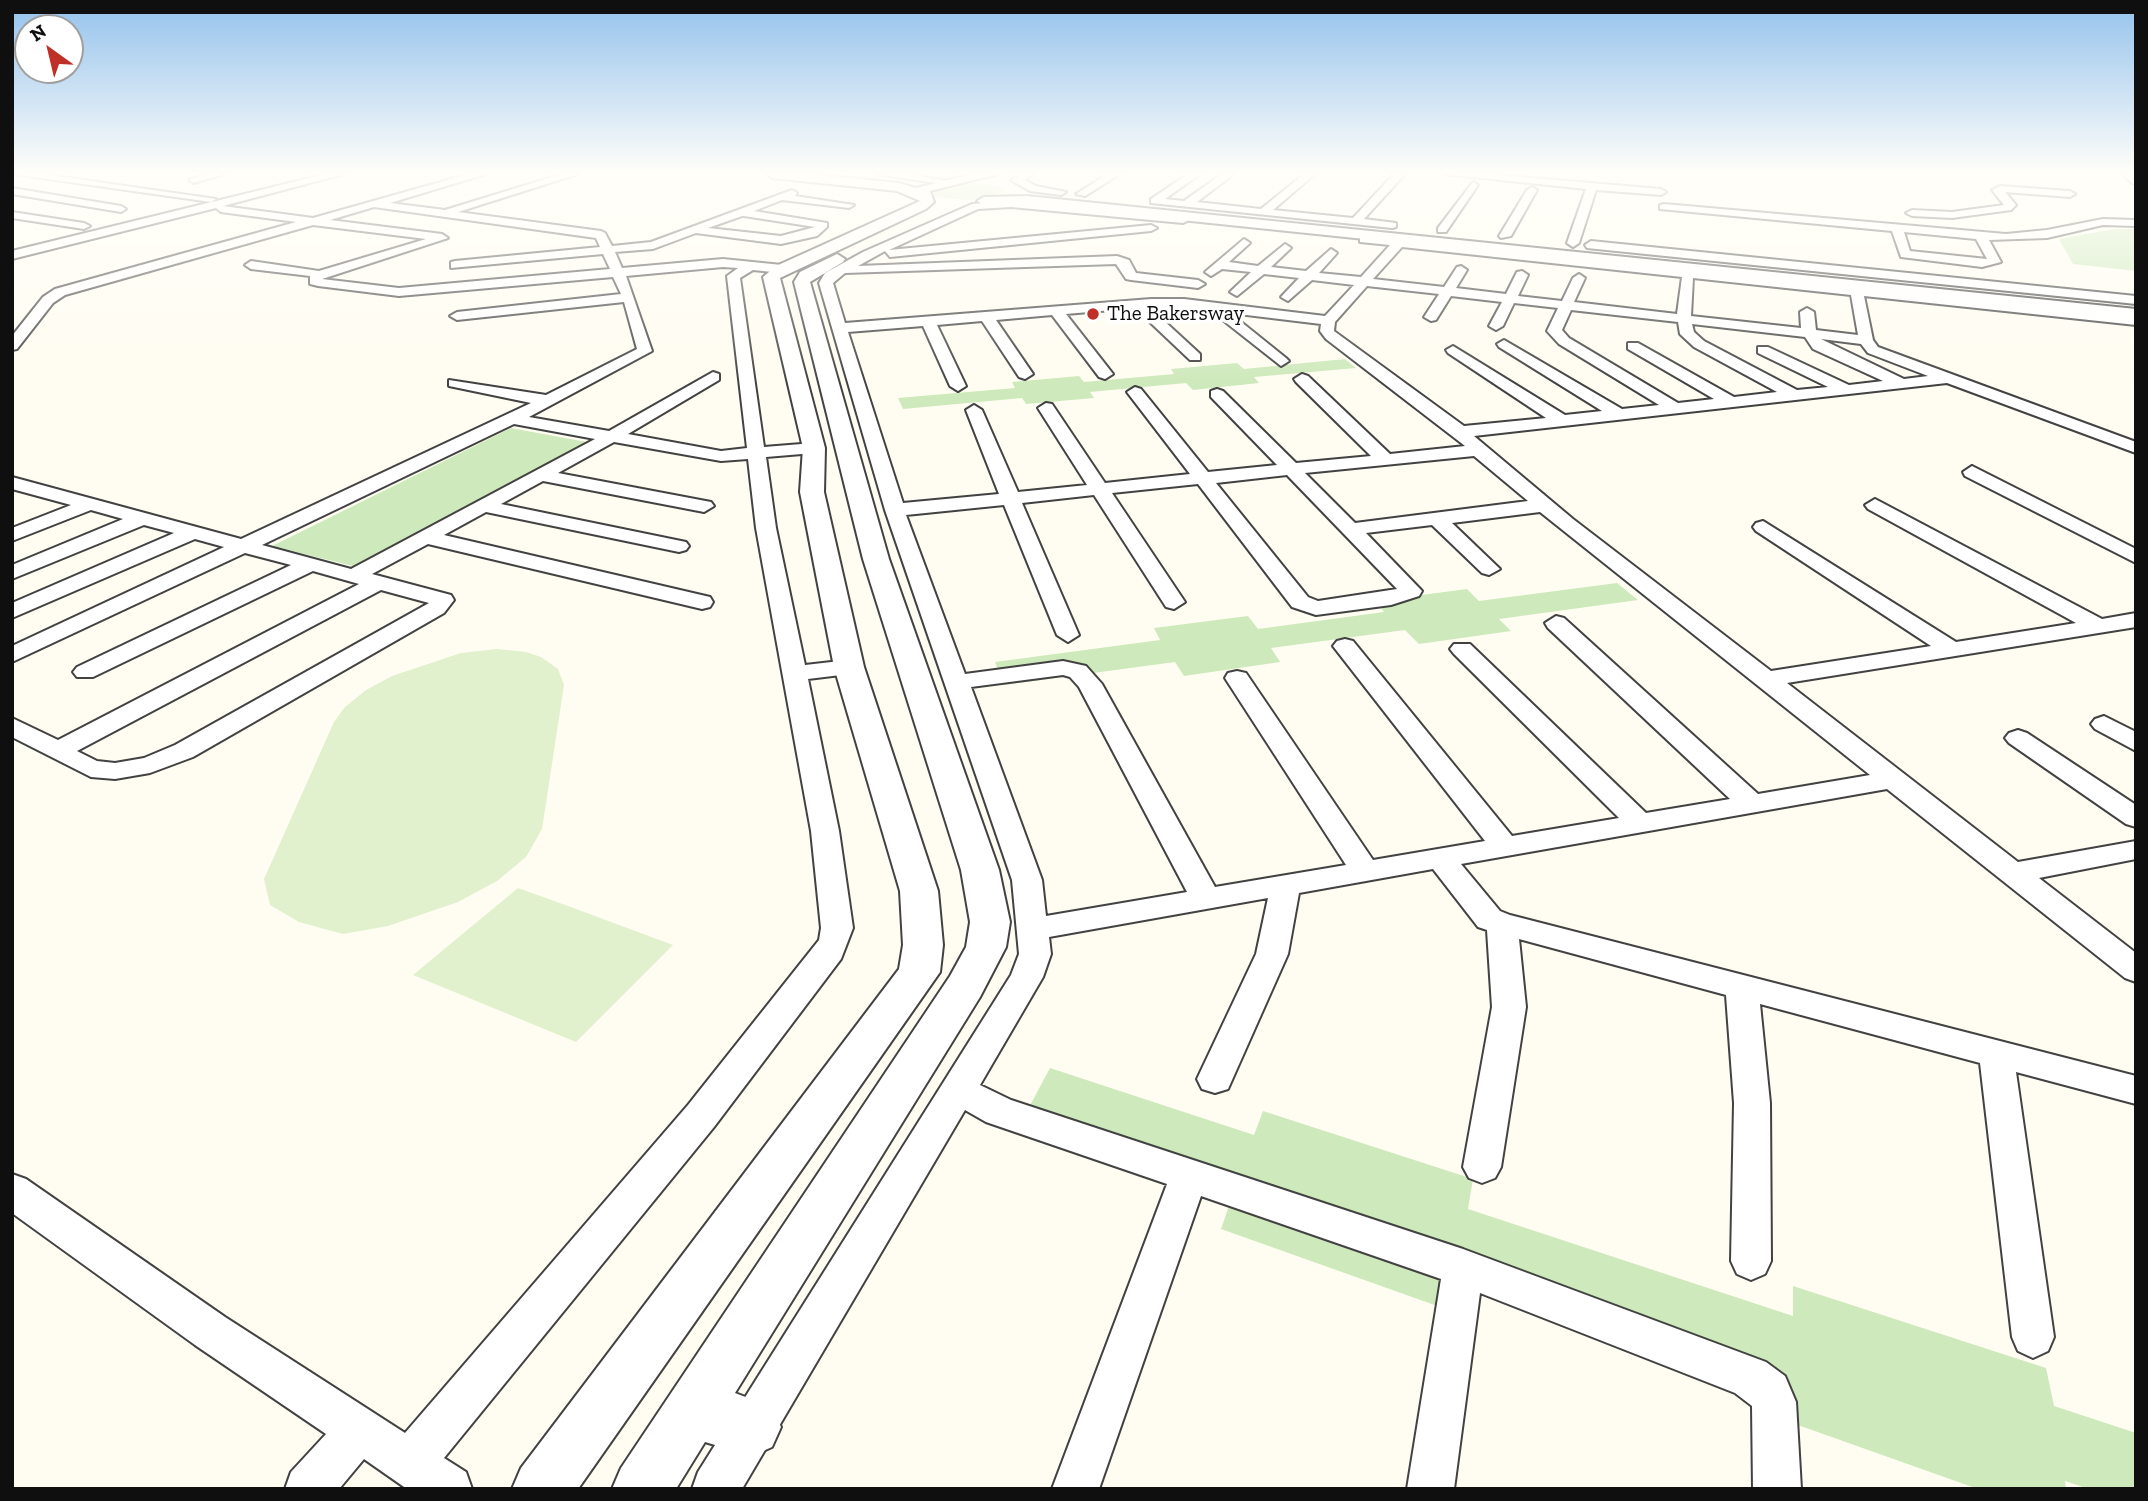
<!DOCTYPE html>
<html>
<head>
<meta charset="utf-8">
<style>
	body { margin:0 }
	#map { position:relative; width:2148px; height:1501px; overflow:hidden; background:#fffdf1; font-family:"Zilla Slab",serif }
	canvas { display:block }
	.frame { position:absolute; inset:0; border:14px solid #0f0f0f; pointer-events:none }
	.north { position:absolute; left:14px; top:14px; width:70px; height:70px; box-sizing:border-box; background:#fff; border:2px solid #9f9f9f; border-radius:50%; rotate:326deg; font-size:19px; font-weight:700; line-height:28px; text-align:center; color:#0f0f0f }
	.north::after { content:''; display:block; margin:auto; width:24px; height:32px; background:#be3028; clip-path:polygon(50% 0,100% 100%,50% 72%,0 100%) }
</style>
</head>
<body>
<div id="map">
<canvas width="2148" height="1501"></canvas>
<div class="frame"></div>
<div class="north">N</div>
</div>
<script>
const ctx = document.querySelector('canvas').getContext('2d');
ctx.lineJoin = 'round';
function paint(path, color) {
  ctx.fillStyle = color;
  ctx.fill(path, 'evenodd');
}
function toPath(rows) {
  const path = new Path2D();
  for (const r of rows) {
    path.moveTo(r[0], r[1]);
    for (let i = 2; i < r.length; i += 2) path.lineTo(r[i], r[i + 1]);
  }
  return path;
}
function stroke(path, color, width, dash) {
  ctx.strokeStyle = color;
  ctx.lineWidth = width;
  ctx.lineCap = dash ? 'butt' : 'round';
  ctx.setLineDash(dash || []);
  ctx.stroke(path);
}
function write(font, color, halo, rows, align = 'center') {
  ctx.font = font + ' "Zilla Slab",serif';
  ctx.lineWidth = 7;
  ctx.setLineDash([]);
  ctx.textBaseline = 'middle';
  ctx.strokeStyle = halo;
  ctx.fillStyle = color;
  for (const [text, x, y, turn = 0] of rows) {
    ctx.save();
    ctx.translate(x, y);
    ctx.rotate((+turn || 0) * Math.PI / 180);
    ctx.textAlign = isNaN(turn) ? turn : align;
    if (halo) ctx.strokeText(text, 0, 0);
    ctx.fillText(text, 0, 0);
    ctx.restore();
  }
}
paint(toPath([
	[961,183,990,184,1005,190,991,198,965,200,936,197,929,191],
	[2114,229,2136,229,2136,271,2073,264,2059,239],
	[1345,359,1356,368,1254,377,1259,383,1193,390,1186,383,1090,392,1094,398,1026,404,1022,398,903,409,898,398,1015,388,1012,382,1079,376,1084,382,1174,374,1171,369,1237,363,1244,369],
	[511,428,592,443,357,567,272,546],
	[1617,583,1638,600,1499,619,1511,631,1419,644,1405,630,1271,648,1280,662,1184,676,1175,662,1004,685,995,662,1160,640,1154,628,1248,616,1258,629,1384,612,1376,601,1467,589,1479,601],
	[1050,1068,1254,1135,1263,1111,1473,1179,1468,1209,1793,1316,1793,1286,2046,1368,2054,1406,2136,1433,2136,1489,2089,1489,2065,1481,2066,1489,1978,1489,1795,1424,1793,1389,1450,1270,1443,1308,1221,1229,1231,1200,1019,1126]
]), '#cee9bb');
paint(toPath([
	[497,649,526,652,541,657,558,669,564,685,542,829,526,857,497,881,458,902,388,926,343,934,299,922,270,905,264,879,334,722,345,707,366,690,392,676,461,653],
	[518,888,568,906,673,945,576,1042,413,975]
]), '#e1f0cd');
const minor = toPath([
	[13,174,42,174,216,199,211,202,13,174],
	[206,174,224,174,194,183,189,180,206,174],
	[326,174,344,174,223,206,313,218,469,174,486,174,390,203,445,210,562,174,578,174,458,212,601,231,605,233,612,246,651,242,792,190,797,193,795,196,854,205,849,208,782,200,754,211,827,223,827,227,817,236,781,244,696,233,653,249,615,252,622,268,723,259,782,265,788,269,782,273,753,270,740,278,764,447,814,443,823,448,814,453,766,457,776,528,805,665,849,660,857,662,861,667,857,672,849,674,808,679,839,831,853,928,841,959,714,1127,444,1458,466,1472,472,1489,407,1489,364,1459,339,1489,285,1489,291,1472,326,1434,195,1345,12,1213,12,1174,26,1179,225,1317,405,1433,688,1105,819,940,821,928,811,831,756,528,748,459,721,461,614,442,558,473,711,502,714,506,704,512,543,481,501,504,686,542,689,546,686,550,679,552,486,512,444,535,710,597,713,602,710,607,702,609,428,544,372,574,451,595,454,600,444,613,193,757,150,773,115,779,91,777,12,737,12,718,58,740,359,584,313,571,93,677,77,677,73,672,77,667,291,565,245,553,12,662,12,646,224,547,195,539,12,618,12,603,174,533,144,525,12,579,12,565,123,519,91,510,12,541,12,528,71,505,12,489,12,477,241,539,531,403,449,386,449,380,546,395,637,349,624,302,457,320,450,316,457,312,621,294,613,277,399,296,318,286,310,284,310,276,251,269,245,265,251,261,319,271,426,239,313,225,65,295,53,303,17,349,12,350,12,336,43,297,55,289,296,222,221,212,216,208,12,259,12,251,326,174],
	[374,207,596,238,600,247,455,261,451,262,451,268,603,254,610,269,399,288,322,279,448,238,442,234,330,220,374,207],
	[742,216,744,216,815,227,781,236,708,228,742,216],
	[723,267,738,268,727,276,747,448,721,451,628,434,719,380,719,374,713,372,609,431,529,417,652,351,626,276,723,267],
	[514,424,595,439,351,569,262,545,514,424],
	[381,590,429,603,175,745,144,758,115,763,97,761,77,751,381,590],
	[877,174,908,174,953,182,948,185,877,174],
	[1020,174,1033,174,1024,180,1036,186,1066,192,1061,195,1030,191,1011,180,1020,174],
	[1108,174,1120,174,1085,196,1076,194,1108,174],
	[1188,174,1200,174,1165,199,1184,201,1222,174,1234,174,1197,202,1261,209,1304,174,1315,174,1273,210,1353,218,1394,174,1405,174,1364,219,1396,223,1396,227,1392,228,1151,203,1151,199,1188,174],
	[1444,174,1486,174,1661,189,1666,192,1661,195,1596,190,1579,243,1573,247,1567,243,1586,189,1444,174],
	[2123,174,2134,174,2136,184,2132,183,2123,174],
	[1473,182,1478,185,1446,232,1438,232,1438,228,1473,182],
	[2000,186,2070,191,2075,194,2070,197,2005,192,2016,205,2011,210,1952,218,1912,216,1906,213,1912,210,1952,212,2004,205,1992,190,2000,186],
	[1532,187,1537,190,1511,236,1501,238,1499,236,1527,190,1532,187],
	[12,188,121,206,126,209,121,212,12,194,12,188],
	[1011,201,1183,217,1189,220,1183,223,1011,207,978,209,889,250,1151,225,1157,228,1151,231,890,257,885,251,858,266,1117,256,1129,260,1136,273,1198,280,1205,284,1198,288,1131,280,1126,279,1116,264,845,273,833,283,845,323,1151,299,1184,299,1325,316,1354,285,1312,280,1288,301,1281,297,1299,278,1264,274,1237,296,1230,292,1251,272,1222,269,1211,276,1205,272,1244,239,1250,243,1229,262,1258,266,1285,244,1291,248,1271,267,1306,271,1331,249,1337,253,1319,273,1361,277,1390,245,1360,242,1360,236,1364,235,2136,317,2136,325,1864,296,1873,340,1878,347,2136,442,2136,453,1947,383,1474,436,1573,519,1771,671,1931,646,1756,531,1753,527,1756,523,1763,521,1956,642,2076,623,1868,509,1865,505,1875,499,2102,619,2136,613,2136,627,1787,683,2018,862,2136,841,2136,859,2039,878,2136,953,2136,982,2125,978,1887,789,1461,864,1500,911,1510,915,2136,1076,2136,1104,2016,1072,2054,1337,2048,1351,2033,1358,2018,1351,2012,1337,1980,1063,1760,1004,1770,1103,1771,1261,1765,1274,1751,1280,1737,1274,1731,1261,1734,1103,1726,995,1519,939,1526,1007,1501,1167,1495,1178,1482,1183,1469,1178,1463,1167,1492,1007,1487,930,1478,927,1433,869,1299,893,1288,954,1228,1089,1215,1093,1202,1089,1197,1079,1256,954,1268,898,1049,937,1051,954,1043,977,980,1085,1011,1100,1463,1249,1766,1362,1785,1376,1796,1402,1801,1489,1753,1489,1752,1406,1735,1393,1480,1293,1454,1489,1407,1489,1441,1279,1201,1196,1099,1489,1052,1489,1167,1184,986,1122,965,1110,742,1489,692,1489,698,1472,1011,975,1019,954,1012,880,885,510,819,283,825,273,863,252,972,204,1011,201],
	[1402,247,1682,277,1677,314,1574,302,1585,278,1579,274,1573,278,1562,301,1518,296,1528,275,1522,271,1517,272,1506,294,1456,288,1467,270,1461,266,1457,267,1444,287,1373,279,1402,247],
	[1693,278,1851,295,1858,335,1816,330,1814,312,1807,308,1800,312,1801,328,1691,316,1693,278],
	[1367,286,1439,294,1424,317,1431,321,1436,320,1451,296,1502,302,1489,326,1496,330,1503,326,1514,303,1558,308,1547,331,1559,344,1659,405,1622,409,1504,340,1497,344,1499,347,1602,411,1565,415,1453,346,1446,350,1448,353,1546,418,1464,426,1334,331,1335,322,1367,286],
	[1149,307,1210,310,1281,366,1289,361,1286,358,1230,313,1321,324,1320,331,1326,339,1465,446,1390,454,1308,376,1302,374,1294,379,1296,382,1371,456,1296,463,1223,391,1217,389,1211,391,1211,397,1277,465,1208,472,1141,389,1135,387,1127,392,1190,474,1105,483,1052,404,1046,403,1038,408,1087,485,1018,492,982,410,974,405,966,410,999,494,903,503,848,332,923,326,950,386,958,391,966,386,937,325,982,321,1019,377,1025,379,1033,374,996,320,1052,315,1099,377,1105,379,1113,374,1066,314,1135,308,1190,360,1200,360,1200,354,1149,307],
	[1571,310,1678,322,1680,334,1694,347,1777,392,1734,397,1638,343,1628,343,1628,349,1714,399,1678,403,1569,338,1562,330,1571,310],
	[1692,324,1805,337,1813,349,1883,381,1849,385,1768,347,1758,347,1758,353,1828,387,1797,390,1704,341,1694,332,1692,324],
	[1821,339,1861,344,1868,353,1928,376,1904,379,1821,339],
	[1474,456,1528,501,1355,523,1305,473,1474,456],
	[1287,475,1397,589,1318,601,1308,597,1216,483,1287,475],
	[1198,484,1292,607,1316,615,1391,605,1419,596,1422,591,1366,533,1432,525,1482,573,1489,575,1500,569,1452,523,1540,512,1870,775,1758,794,1564,618,1556,616,1545,623,1548,628,1730,799,1646,813,1470,644,1454,644,1450,649,1454,654,1619,818,1512,836,1353,641,1345,639,1337,641,1333,646,1485,841,1373,860,1246,673,1237,671,1228,673,1225,678,1346,865,1215,887,1102,684,1086,666,1063,661,965,674,906,515,1004,505,1057,635,1068,642,1079,635,1022,503,1094,495,1166,607,1174,609,1185,602,1112,493,1198,484],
	[1063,675,1070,677,1079,687,1187,892,1046,916,1042,880,971,687,1063,675],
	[1664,204,2006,234,2047,230,2103,219,2136,220,2136,226,2103,225,2047,238,1989,240,2001,262,1982,267,1901,257,1892,231,1660,209,1660,205,1664,204],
	[1904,232,1976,239,1987,259,1910,251,1904,232],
	[12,212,84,223,90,226,84,229,12,218,12,212],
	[1591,241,2136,296,2136,304,1587,248,1585,245,1591,241],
	[1972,466,2136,549,2136,563,1965,476,1963,472,1972,466],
	[2104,716,2136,732,2136,751,2095,729,2091,724,2095,719,2104,716],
	[2018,730,2027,733,2136,805,2136,827,2126,824,2009,743,2005,738,2009,733,2018,730]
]);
const tertiary = toPath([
	[766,174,811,174,899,183,916,188,973,174,998,174,930,191,934,202,926,209,780,278,825,448,824,492,864,667,938,891,943,945,940,972,578,1489,512,1489,521,1468,899,969,903,945,900,891,834,667,800,492,803,448,763,277,776,266,920,201,897,191,772,178,766,174],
	[1027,196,2136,309,2136,319,1027,204,984,205,977,201,984,197,1027,196],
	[837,254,845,259,843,262,810,282,889,559,999,870,1010,922,1006,947,980,997,735,1393,772,1407,781,1427,772,1447,752,1456,705,1442,676,1489,612,1489,621,1468,950,976,966,947,970,922,961,870,863,559,794,282,800,272,837,254]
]);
stroke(minor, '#424242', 4);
stroke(tertiary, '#424242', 4);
paint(minor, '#fff');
paint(tertiary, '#fff');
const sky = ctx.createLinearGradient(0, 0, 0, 384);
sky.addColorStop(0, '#94c2ed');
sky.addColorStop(0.45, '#fffef9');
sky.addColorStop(1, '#fffef900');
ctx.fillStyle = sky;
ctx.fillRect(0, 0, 2148, 384);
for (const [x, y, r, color] of [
	[1093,314,7,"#be3028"]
]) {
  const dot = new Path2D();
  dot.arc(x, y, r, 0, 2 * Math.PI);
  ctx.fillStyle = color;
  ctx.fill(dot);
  stroke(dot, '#fff', 2.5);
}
write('21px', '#0f0f0f', '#fff', [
	["The Bakersway",1107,314]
], 'left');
</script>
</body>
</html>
